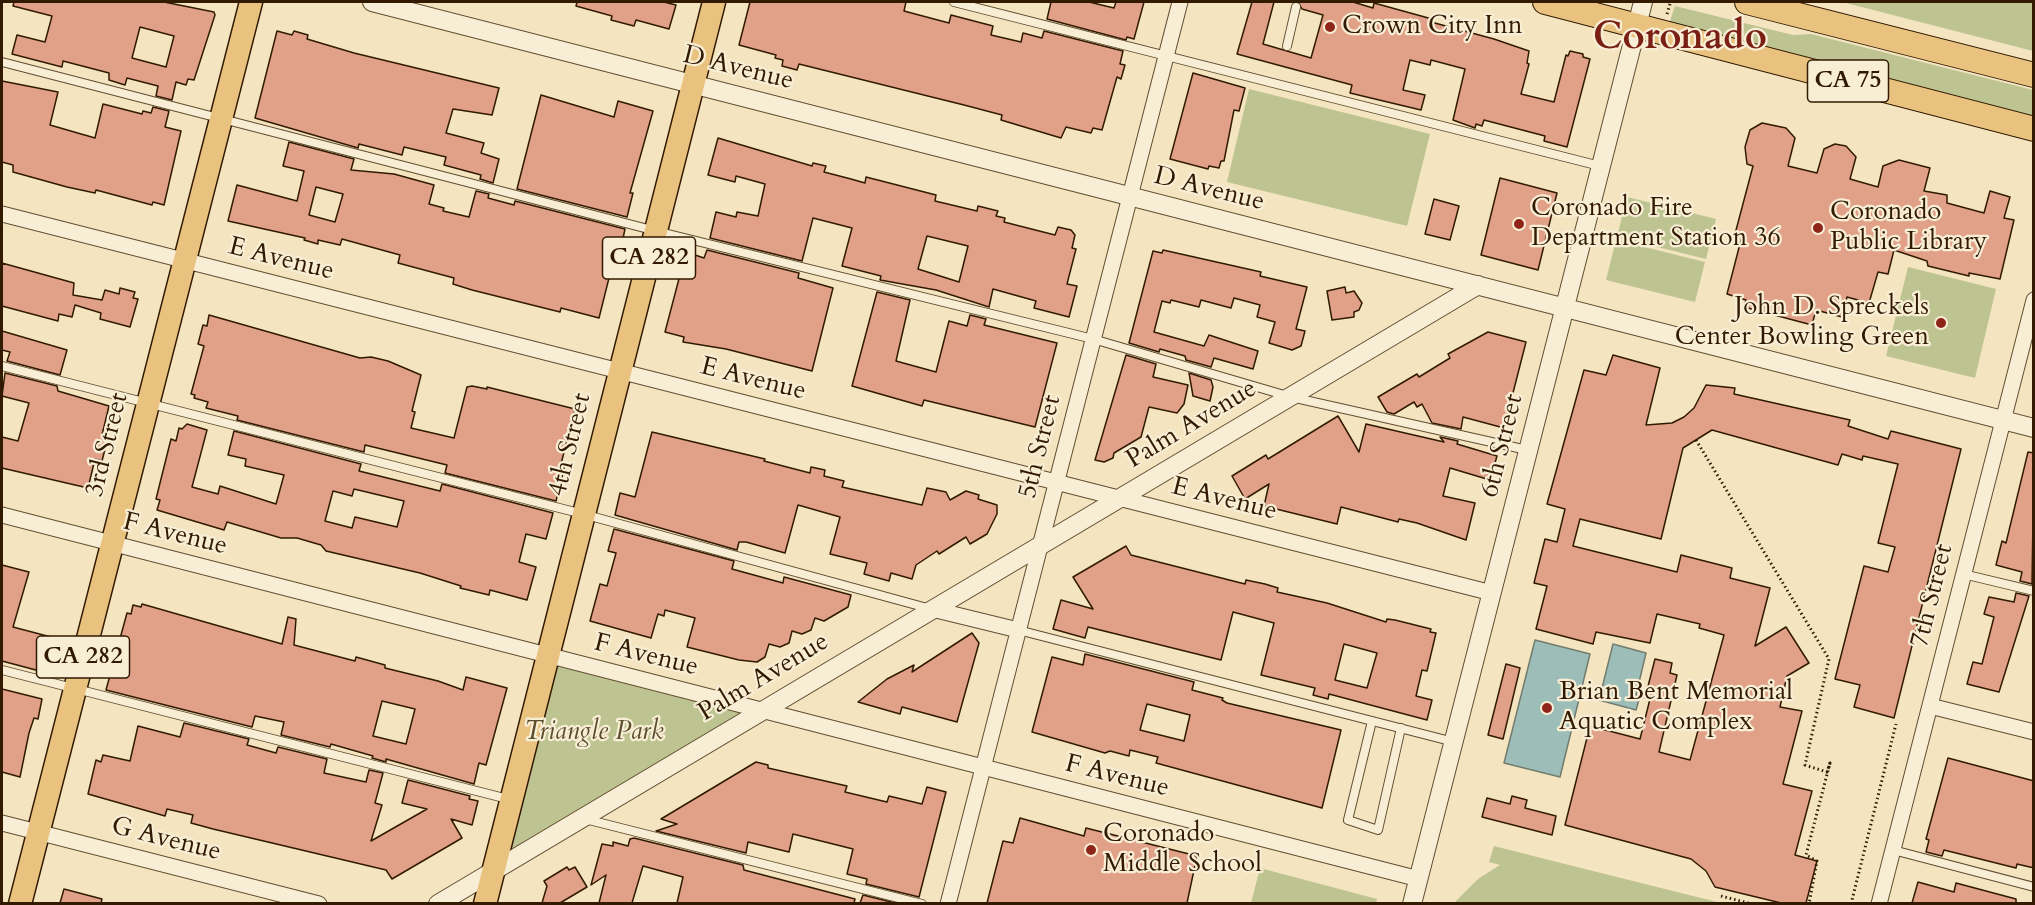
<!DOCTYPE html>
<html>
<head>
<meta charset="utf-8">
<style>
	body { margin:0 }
	#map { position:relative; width:2035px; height:905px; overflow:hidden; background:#f4e5c0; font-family:Cardo,serif }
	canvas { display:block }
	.frame { position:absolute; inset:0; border:3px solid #311a00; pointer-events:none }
</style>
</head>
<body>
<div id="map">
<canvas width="2035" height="905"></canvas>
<div class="frame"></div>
</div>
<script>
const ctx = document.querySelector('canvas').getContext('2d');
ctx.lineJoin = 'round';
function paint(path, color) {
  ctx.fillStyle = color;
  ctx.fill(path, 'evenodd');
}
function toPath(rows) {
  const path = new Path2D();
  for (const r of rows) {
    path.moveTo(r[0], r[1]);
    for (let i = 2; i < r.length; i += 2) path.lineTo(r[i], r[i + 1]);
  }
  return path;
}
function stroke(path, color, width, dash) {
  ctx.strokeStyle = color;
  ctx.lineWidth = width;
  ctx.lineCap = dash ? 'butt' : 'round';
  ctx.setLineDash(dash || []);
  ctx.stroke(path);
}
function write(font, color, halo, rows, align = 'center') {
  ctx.font = font + ' Cardo,serif';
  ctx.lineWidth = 4.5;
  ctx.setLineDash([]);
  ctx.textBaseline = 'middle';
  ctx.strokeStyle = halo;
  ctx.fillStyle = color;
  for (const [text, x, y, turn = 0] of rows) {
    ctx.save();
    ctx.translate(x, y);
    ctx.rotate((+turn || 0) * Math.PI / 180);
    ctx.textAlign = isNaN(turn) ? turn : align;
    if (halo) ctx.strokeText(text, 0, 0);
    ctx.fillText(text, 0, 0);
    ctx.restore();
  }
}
paint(toPath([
	[1842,2,2033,2,2033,51],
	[1675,6,1793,35,1811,34,2033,90,2033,119,1669,24],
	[1249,89,1430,134,1407,226,1227,182],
	[1627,197,1716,219,1706,259,1617,237],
	[1616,240,1705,262,1695,302,1606,280],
	[1908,267,1996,289,1975,378,1886,356],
	[548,658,757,709,495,864],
	[1494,846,1557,862,1721,903,1454,903,1478,879,1500,865,1489,862],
	[1260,868,1377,899,1376,903,1251,903]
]), '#bdc491');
const water = toPath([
	[1535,640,1590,654,1560,777,1504,763,1535,640],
	[1613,644,1646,653,1636,695,1640,696,1636,710,1599,700,1613,644]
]);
paint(water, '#9dbeb8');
stroke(water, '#727c6e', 1.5);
const building = toPath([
	[14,2,164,2,214,12,215,15,194,80,188,79,186,85,176,82,172,100,156,96,158,86,127,78,125,85,109,80,109,73,63,61,62,67,12,54,17,35,45,42,52,16,13,6,14,2],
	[140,27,174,36,166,67,132,58,140,27],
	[577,2,664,2,676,5,669,29,636,20,634,26,611,20,612,16,576,6,577,2],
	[750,2,906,2,904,11,949,23,951,15,993,26,991,35,1021,42,1023,33,1042,38,1044,31,1123,51,1120,64,1125,65,1121,79,1117,77,1102,130,1093,128,1091,133,1066,127,1061,138,1001,120,1002,115,964,105,807,66,799,64,797,70,782,66,783,60,775,58,776,55,739,45,750,2],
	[1051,2,1089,2,1114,8,1116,2,1144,2,1134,39,1127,37,1126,40,1047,19,1051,2],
	[1252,2,1274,2,1263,44,1311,58,1323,15,1302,9,1298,2,1353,2,1373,8,1374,3,1432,19,1431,22,1494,39,1529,51,1527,63,1529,64,1521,94,1554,102,1566,55,1568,56,1570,51,1583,54,1583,57,1590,59,1567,147,1544,141,1545,136,1484,120,1482,126,1476,124,1475,128,1453,120,1465,69,1431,60,1430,65,1410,60,1403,90,1425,95,1421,110,1350,93,1352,85,1237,54,1252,2],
	[277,31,292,35,294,31,308,35,307,39,354,53,499,88,492,115,453,109,446,133,484,143,481,153,499,159,493,183,480,179,481,175,444,165,446,157,404,147,402,155,359,144,358,148,255,118,277,31],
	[1193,73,1245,88,1239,111,1234,110,1224,161,1221,161,1219,168,1209,166,1208,169,1170,159,1193,73],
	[2,81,58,92,50,125,95,138,103,104,142,114,143,111,151,113,153,107,169,111,165,127,181,131,164,205,153,202,152,205,96,190,95,193,67,187,13,172,13,165,2,162,2,81],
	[541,95,614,117,618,101,653,111,630,193,633,193,627,217,517,189,541,95],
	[1762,123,1786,128,1795,138,1788,166,1817,173,1824,149,1835,144,1846,146,1856,157,1850,179,1878,187,1883,166,1899,160,1930,168,1924,191,1947,195,1947,203,1984,213,1990,191,2010,197,2004,218,2014,220,2000,279,1969,273,1969,276,1928,266,1927,261,1894,250,1888,274,1878,272,1869,303,1847,297,1842,317,1816,310,1812,325,1744,307,1746,300,1727,294,1742,236,1735,234,1753,166,1747,164,1745,147,1750,130,1762,123],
	[718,138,812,166,813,163,826,166,824,172,851,179,865,183,866,177,936,195,935,201,977,211,978,206,998,211,996,216,1005,218,1004,222,1055,235,1058,227,1071,230,1075,235,1072,248,1076,249,1067,284,1077,286,1069,317,1034,308,1036,301,993,289,989,307,936,290,880,280,881,276,842,266,852,228,813,218,802,261,710,238,716,212,736,217,737,212,758,216,765,184,736,176,735,182,708,175,718,138],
	[927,236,968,246,959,282,918,269,927,236],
	[289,142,354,159,351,170,394,174,434,185,429,204,444,208,443,211,469,217,476,191,489,194,488,198,514,205,515,201,625,229,616,271,611,270,599,318,561,308,560,312,472,290,453,284,454,278,398,263,400,255,342,239,340,245,318,240,318,244,304,240,305,238,228,221,237,185,297,201,304,171,283,166,289,142],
	[316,187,343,194,335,222,309,215,316,187],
	[1500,178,1557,193,1538,270,1481,255,1500,178],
	[1434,199,1459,206,1450,240,1425,234,1434,199],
	[707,250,799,273,798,278,833,288,812,371,726,349,683,342,684,337,665,332,686,252,704,258,707,250],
	[1163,250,1261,272,1260,276,1307,287,1296,329,1305,331,1301,346,1292,350,1269,343,1275,322,1257,317,1260,305,1234,298,1231,308,1201,300,1199,307,1171,300,1170,303,1162,301,1154,332,1204,346,1209,335,1258,351,1253,369,1214,358,1211,367,1186,360,1185,356,1160,349,1159,352,1129,343,1153,251,1162,253,1163,250],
	[2,263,74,283,73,295,102,300,105,290,119,294,120,288,135,292,133,298,138,299,130,327,100,319,101,313,75,305,72,317,59,314,58,321,2,306,2,263],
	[1345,287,1346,293,1354,291,1362,303,1359,310,1354,312,1354,317,1332,320,1327,291,1345,287],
	[877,292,910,300,896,361,936,372,949,321,967,326,970,315,986,319,984,325,1057,343,1035,427,924,400,922,406,852,386,877,292],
	[209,315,360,358,371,357,388,361,421,375,412,411,415,412,411,428,454,438,467,387,472,386,487,389,487,387,575,409,561,464,565,465,556,501,445,473,447,465,365,445,364,452,237,420,238,416,206,408,208,402,194,398,195,395,191,394,204,346,198,344,203,325,207,326,209,315],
	[2,331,67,350,60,375,7,361,10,352,2,350,2,331],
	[1488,332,1526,342,1504,428,1463,417,1461,429,1432,423,1422,404,1417,407,1414,402,1394,414,1387,412,1378,397,1417,374,1419,377,1450,358,1448,354,1488,332],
	[1126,355,1156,364,1153,377,1188,385,1184,404,1177,413,1149,407,1141,437,1114,453,1113,458,1104,462,1095,460,1126,355],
	[1613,355,1660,368,1646,425,1672,423,1684,417,1694,408,1706,385,1735,388,1734,394,1850,420,1848,426,1888,439,1891,431,1961,449,1894,718,1854,707,1860,685,1835,679,1864,566,1888,572,1895,547,1878,543,1898,464,1863,456,1862,460,1842,454,1838,465,1712,430,1683,448,1661,539,1580,519,1573,546,1677,572,1681,555,1732,568,1730,578,1770,588,1755,646,1786,627,1809,663,1787,676,1780,707,1802,711,1783,784,1812,791,1795,855,1817,861,1806,903,1781,903,1715,887,1706,871,1691,859,1565,825,1590,726,1640,739,1650,699,1645,698,1655,659,1672,663,1670,673,1677,675,1659,752,1690,760,1724,635,1699,628,1700,624,1657,614,1650,643,1596,632,1593,644,1536,629,1547,586,1534,583,1545,539,1557,542,1565,509,1547,504,1584,370,1606,375,1613,355],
	[5,373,57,386,58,391,109,406,102,435,108,437,102,461,95,459,88,488,2,468,2,437,18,441,29,403,2,396,5,373],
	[1189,373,1211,380,1213,387,1210,401,1193,396,1189,373],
	[1338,416,1359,452,1366,424,1444,442,1440,437,1458,441,1457,444,1497,456,1490,480,1450,468,1443,496,1475,503,1466,540,1417,523,1399,519,1398,522,1341,507,1337,524,1264,506,1269,484,1245,499,1232,476,1266,455,1268,459,1338,416],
	[187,424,207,430,192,487,218,494,220,486,276,504,284,475,245,466,246,459,228,455,234,431,361,464,359,471,440,491,442,484,553,513,546,539,526,534,519,562,536,567,527,600,490,590,489,595,460,588,461,586,420,573,326,551,321,545,297,538,281,538,227,522,224,530,157,510,160,500,156,499,171,439,176,441,179,428,182,429,187,424],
	[354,489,404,501,397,527,355,517,352,528,325,521,333,491,352,496,354,489],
	[652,432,765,459,764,461,810,473,811,467,825,470,824,476,844,481,842,487,922,505,927,488,946,492,950,500,966,491,979,495,978,499,997,505,997,514,987,534,970,544,966,537,939,554,937,551,916,565,912,579,891,573,889,581,864,574,867,563,830,554,840,517,798,505,785,553,746,542,739,542,737,550,615,515,620,493,635,497,652,432],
	[2028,452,2034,453,2032,584,2020,581,2022,572,1996,565,2002,541,2006,543,2028,452],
	[614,529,734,561,732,569,783,583,784,577,851,595,848,607,824,621,815,618,811,630,802,634,792,631,789,643,780,647,769,644,765,657,757,662,739,660,687,647,695,618,665,610,664,616,658,614,651,638,590,621,600,584,607,586,616,553,608,551,614,529],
	[1126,546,1131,555,1245,584,1246,580,1265,584,1278,588,1277,592,1327,603,1386,622,1387,619,1395,620,1431,629,1430,632,1436,633,1427,671,1422,670,1416,696,1432,700,1427,720,1329,694,1328,699,1313,695,1315,688,1261,675,1274,623,1233,612,1221,660,1088,627,1085,638,1053,629,1061,600,1093,609,1073,577,1126,546],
	[1344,644,1377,653,1367,688,1335,680,1344,644],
	[2,565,29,572,13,627,51,637,50,644,54,645,47,673,2,661,2,565],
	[2016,593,2029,596,1999,692,1967,684,1973,662,1982,664,1994,617,1984,614,1989,597,2014,602,2016,593],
	[142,604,282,644,288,617,296,619,294,645,355,661,356,657,385,665,385,668,438,681,463,690,466,677,507,688,486,765,479,763,474,784,386,759,386,762,372,758,373,756,331,744,330,747,281,735,284,722,255,716,252,727,106,690,127,613,131,614,133,605,141,607,142,604],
	[382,701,415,709,406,744,373,736,382,701],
	[972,633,979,643,957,722,902,707,900,714,858,702,887,679,914,665,912,672,972,633],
	[1085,654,1194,682,1192,690,1223,698,1222,700,1227,703,1341,730,1322,808,1156,763,1158,757,1130,750,1129,756,1110,751,1105,753,1032,732,1052,657,1083,665,1085,654],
	[1147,704,1190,715,1184,741,1140,730,1147,704],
	[1506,664,1520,668,1503,739,1488,735,1506,664],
	[2,689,42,699,38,719,34,718,29,733,20,777,2,772,2,689],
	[184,723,249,739,247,745,276,753,278,747,327,759,324,773,366,782,369,770,383,773,375,803,382,805,371,841,427,809,402,803,408,780,470,796,469,799,478,801,472,825,451,819,462,838,392,879,386,870,213,829,191,823,193,815,167,809,165,816,88,794,96,760,101,762,103,755,130,761,138,726,180,737,184,723],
	[1948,758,2034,781,2034,868,2017,864,2016,868,1944,850,1942,856,1926,852,1929,840,1926,839,1948,758],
	[756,762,768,765,768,768,847,786,845,792,887,802,889,796,922,804,927,787,946,792,919,897,866,884,867,879,847,874,853,849,793,834,789,852,748,842,746,853,656,831,677,824,661,819,756,762],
	[1512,796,1527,800,1525,808,1556,816,1552,835,1482,817,1487,798,1510,804,1512,796],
	[1020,818,1084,836,1086,828,1197,856,1187,903,987,903,1003,841,1013,843,1020,818],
	[634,838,743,865,744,870,855,899,854,903,677,903,683,877,643,866,632,903,599,903,606,875,591,885,602,844,613,846,613,842,628,846,630,839,634,838],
	[567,867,569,870,575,867,587,887,560,903,542,903,547,886,544,881,567,867],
	[1918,882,1954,892,1956,883,2016,899,2016,903,1912,903,1918,882],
	[64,889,102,899,101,903,60,903,64,889],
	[863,895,895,903,860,903,863,895]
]);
paint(building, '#e1a188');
stroke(building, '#311a00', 1.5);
const service = toPath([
	[954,2,1600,166],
	[1287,46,1296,7],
	[2,62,656,231,1093,339,1291,397,1527,450],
	[2,366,583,514,931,609],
	[1963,574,2034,591],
	[1018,630,1454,742],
	[2,670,508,799],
	[1372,721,1348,820,1378,830,1401,728],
	[585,819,922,904],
	[1893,850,2034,887]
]);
const minor = toPath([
	[2,214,1492,593],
	[2,515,1419,879],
	[932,609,1018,630],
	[1930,706,2034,732],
	[2,823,319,904],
	[948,904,1180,2],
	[1879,904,2034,300]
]);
const tertiary = toPath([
	[372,2,2034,428],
	[438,904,1478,285],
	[1412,904,1643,2]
]);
const primary = toPath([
	[20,904,251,2],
	[485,904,714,2]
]);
const trunk = toPath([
	[1545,2,2034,129],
	[1747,2,2034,75]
]);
stroke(service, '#624d30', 10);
stroke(minor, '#624d30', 17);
stroke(tertiary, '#624d30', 20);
stroke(primary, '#311a00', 25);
stroke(trunk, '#311a00', 26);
stroke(toPath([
	[1667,14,1670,4],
	[1696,440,1829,659,1805,765,1827,772,1830,763,1806,855,1817,861,1809,904],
	[1721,896,1752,904],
	[1851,904,1896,724]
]), '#311a00', 3, [1.5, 3]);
stroke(service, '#f8eed6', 8);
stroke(minor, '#f8eed6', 15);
stroke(tertiary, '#f8eed6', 18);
stroke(primary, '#eac280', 22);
stroke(trunk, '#eac280', 24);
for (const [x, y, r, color] of [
	[1330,27,6,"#8f2418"],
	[1519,224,6,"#8f2418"],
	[1818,228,6,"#8f2418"],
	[1941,323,6,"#8f2418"],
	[1547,708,6,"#8f2418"],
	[1091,850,6,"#8f2418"]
]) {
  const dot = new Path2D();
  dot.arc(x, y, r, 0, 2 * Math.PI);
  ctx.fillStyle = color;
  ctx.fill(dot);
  stroke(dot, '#f8eed6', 2);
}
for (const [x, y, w] of [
	[1848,81,81],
	[649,258,93],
	[83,657,93]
]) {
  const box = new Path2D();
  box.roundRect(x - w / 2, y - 21, w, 42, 4.5);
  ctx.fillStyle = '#f8eed6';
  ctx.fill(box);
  stroke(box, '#311a00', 1.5);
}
write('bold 24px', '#311a00', null, [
	["CA 75",1848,81],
	["CA 282",649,258],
	["CA 282",83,657]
]);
write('26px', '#311a00', '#f8eed6', [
	["Crown City Inn",1342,27],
	["Coronado Fire",1531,209],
	["Department Station 36",1531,239],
	["Coronado",1830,213],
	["Public Library",1830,243],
	["John D. Spreckels",1929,308,"right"],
	["Center Bowling Green",1929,338,"right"],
	["Brian Bent Memorial",1559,693],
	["Aquatic Complex",1559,723],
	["Coronado",1103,835],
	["Middle School",1103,865]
], 'left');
write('26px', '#311a00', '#f8eed6', [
	["D Avenue",738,69,14],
	["D Avenue",1209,190,14],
	["E Avenue",281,260,14],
	["E Avenue",753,380,14],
	["Palm Avenue",1192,425,-31],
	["3rd Street",108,445,-76],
	["4th Street",571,445,-76],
	["6th Street",1503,446,-76],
	["5th Street",1041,447,-76],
	["E Avenue",1224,500,14],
	["F Avenue",175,535,14],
	["7th Street",1933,596,-76],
	["F Avenue",646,656,14],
	["Palm Avenue",764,678,-31],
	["F Avenue",1117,777,14],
	["G Avenue",166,840,14]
]);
write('italic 26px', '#5b4d2c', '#f8eed6', [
	["Triangle Park",594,733]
]);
write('bold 38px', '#7a1f14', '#f8eed6', [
	["Coronado",1680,39]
]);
</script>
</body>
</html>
